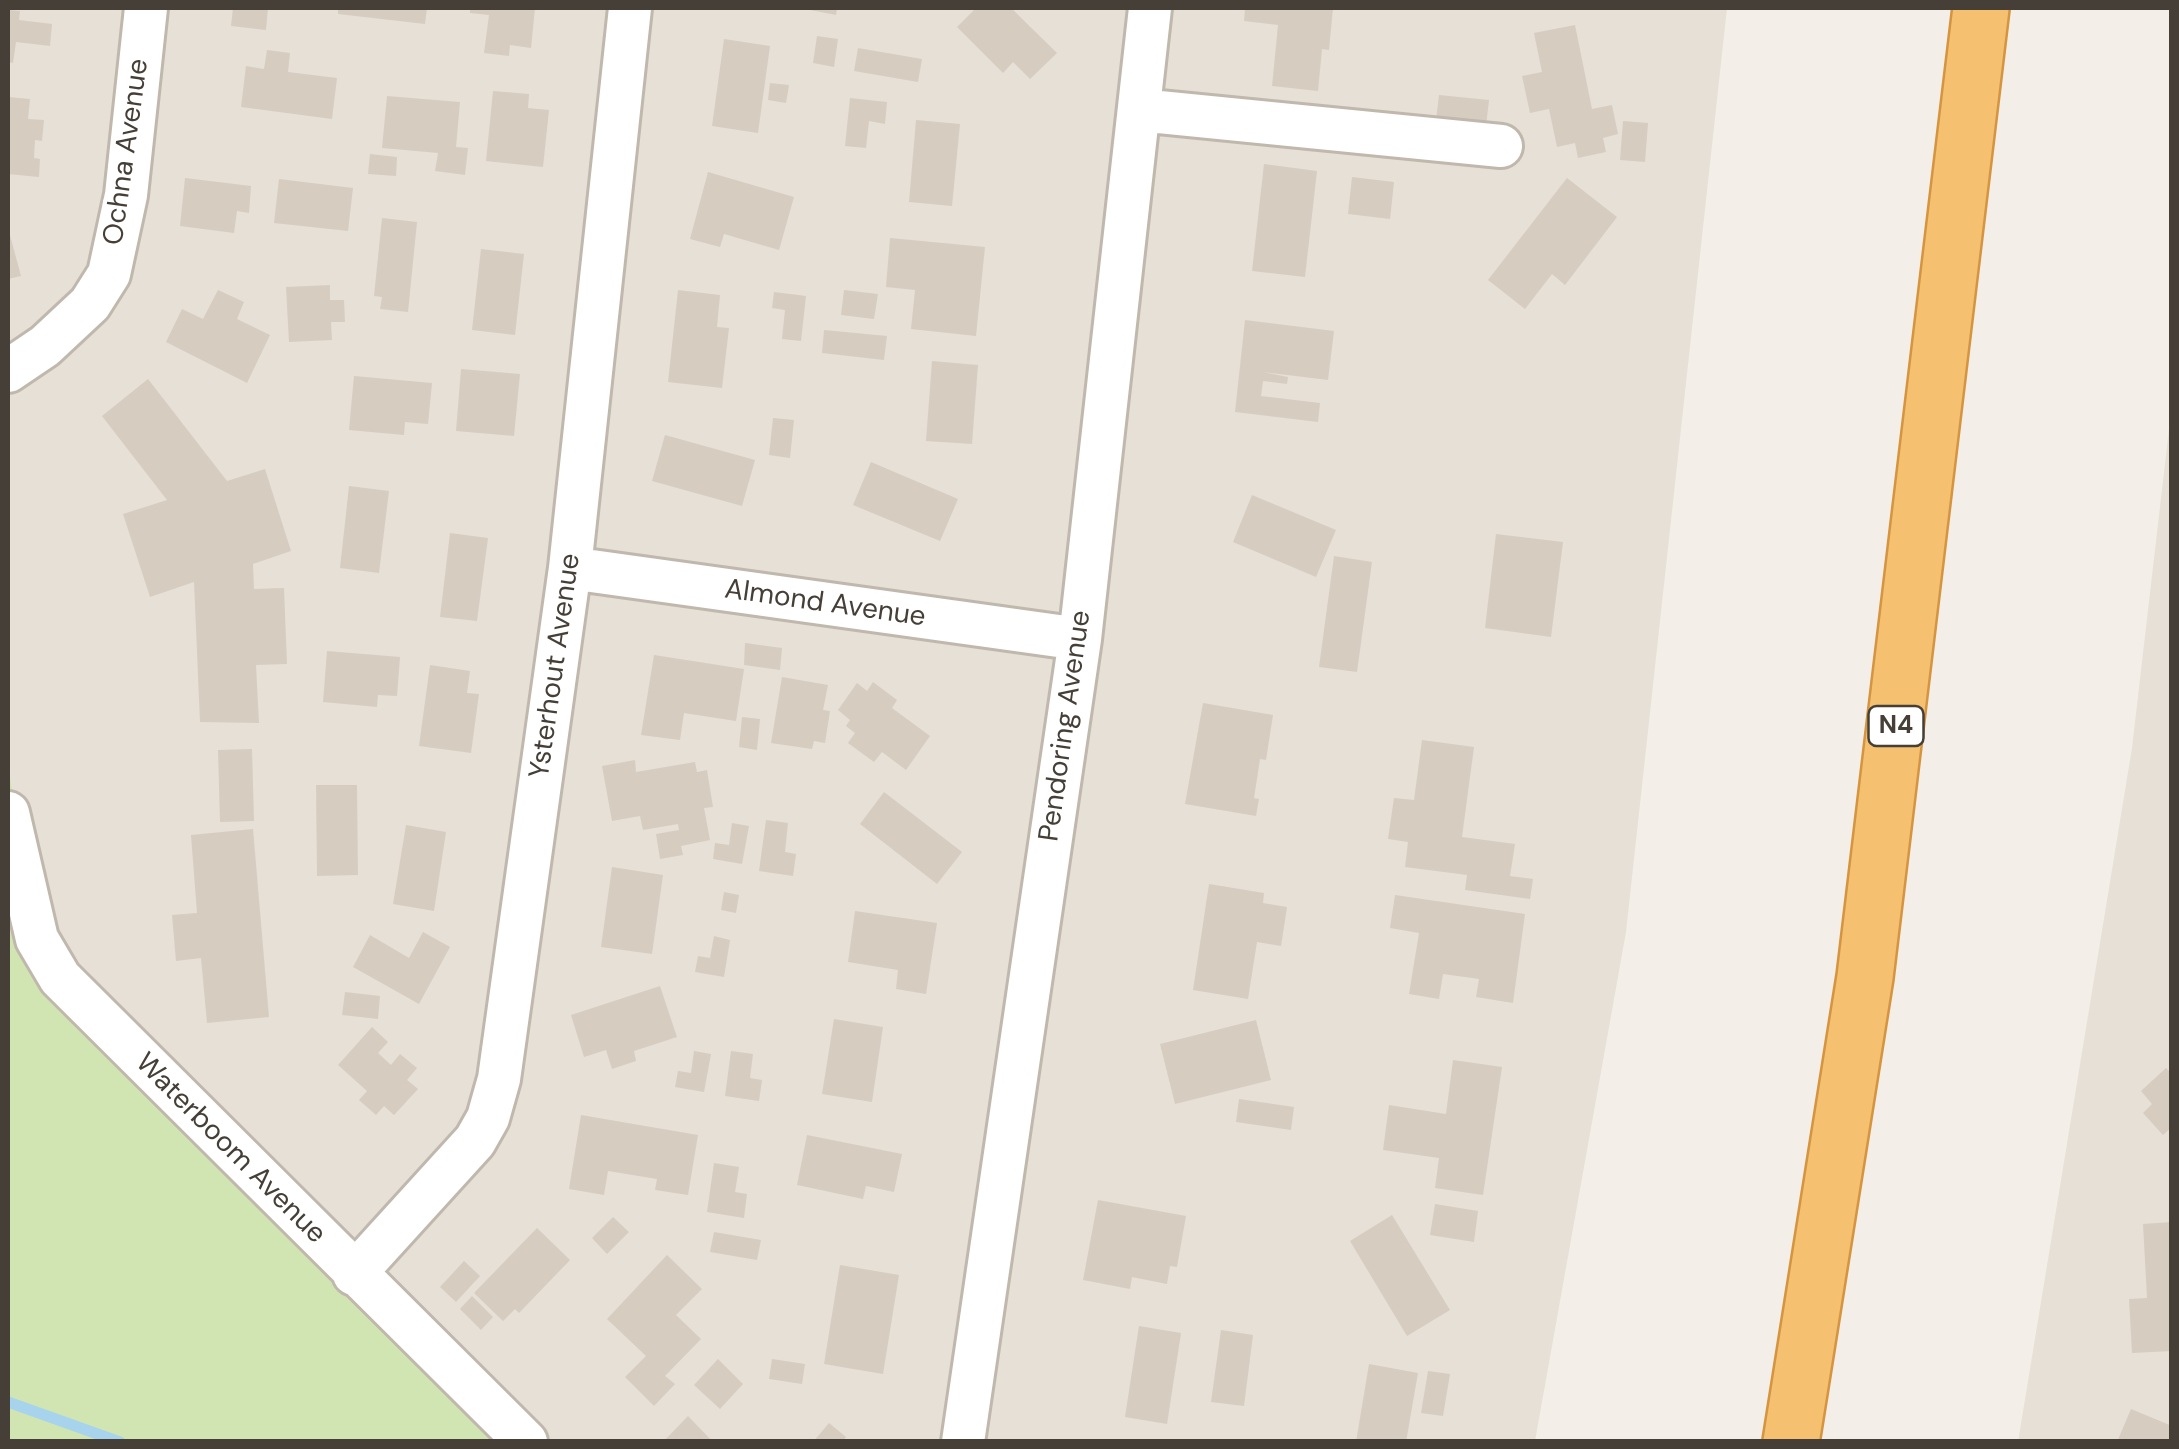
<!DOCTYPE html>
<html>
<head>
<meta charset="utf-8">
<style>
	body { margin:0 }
	#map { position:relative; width:2179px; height:1449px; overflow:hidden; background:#f3eee7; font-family:"DM Sans",sans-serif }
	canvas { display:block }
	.frame { position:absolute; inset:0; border:10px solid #453f37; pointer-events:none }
</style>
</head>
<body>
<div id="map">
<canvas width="2179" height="1449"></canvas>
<div class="frame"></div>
</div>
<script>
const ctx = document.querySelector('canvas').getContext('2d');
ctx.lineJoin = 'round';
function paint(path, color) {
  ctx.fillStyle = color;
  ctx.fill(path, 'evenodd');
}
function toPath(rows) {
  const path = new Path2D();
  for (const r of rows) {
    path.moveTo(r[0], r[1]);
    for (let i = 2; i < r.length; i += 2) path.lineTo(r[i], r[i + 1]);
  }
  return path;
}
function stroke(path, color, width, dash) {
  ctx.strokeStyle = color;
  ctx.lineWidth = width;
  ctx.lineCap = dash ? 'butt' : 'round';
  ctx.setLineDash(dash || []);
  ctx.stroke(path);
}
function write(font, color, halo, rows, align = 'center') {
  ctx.font = font + ' "DM Sans",sans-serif';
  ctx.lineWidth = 8;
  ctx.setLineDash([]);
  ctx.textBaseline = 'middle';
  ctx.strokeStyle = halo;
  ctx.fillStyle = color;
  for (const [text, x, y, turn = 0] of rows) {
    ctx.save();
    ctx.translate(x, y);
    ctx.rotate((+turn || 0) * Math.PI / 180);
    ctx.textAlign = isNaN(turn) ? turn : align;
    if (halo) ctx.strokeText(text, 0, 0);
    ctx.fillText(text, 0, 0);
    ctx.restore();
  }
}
paint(toPath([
	[8,8,1727,8,1626,932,1535,1441,542,1441,46,956,8,767],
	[2171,412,2171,1441,2018,1442,2132,748]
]), '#e6e0d6');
paint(toPath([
	[8,767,46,956,542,1441,8,1441]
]), '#d1e5b2');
stroke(toPath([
	[8,1402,120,1442]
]), '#a7d4ec', 11);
paint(toPath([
	[233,8,268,8,266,30,231,26],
	[338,8,427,8,425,24,338,14],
	[470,8,535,8,531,48,510,45,509,56,484,53,489,15,470,13],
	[800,8,837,8,836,15],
	[976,8,1011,8,1057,53,1030,79,1013,62,1003,73,957,27],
	[1245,8,1333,8,1329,50,1322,49,1318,91,1272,86,1278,25,1244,21],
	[8,10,20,11,19,20,52,24,50,46,16,42,13,63,8,62],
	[1575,25,1592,109,1612,105,1618,134,1603,138,1606,152,1578,158,1575,143,1557,147,1549,109,1530,113,1522,76,1542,72,1534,33],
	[817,36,838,39,834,67,813,63],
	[724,39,770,46,758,133,712,126],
	[858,48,922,59,918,82,854,71],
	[267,50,290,53,288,72,337,78,332,119,241,107,246,66,264,69],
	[770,83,789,85,786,103,768,100],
	[493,91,529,94,528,108,549,110,543,167,486,161],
	[1439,95,1489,100,1486,126,1436,120],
	[387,96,460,102,456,147,468,148,465,175,435,171,438,153,382,148],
	[8,97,30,99,28,119,44,120,42,141,35,140,34,158,40,159,39,177,8,174],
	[850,98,887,102,885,124,869,121,866,148,845,146],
	[916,120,960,124,952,206,909,202],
	[1623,121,1648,123,1645,162,1620,160],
	[370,154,397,157,396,176,368,174],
	[1264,164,1317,171,1305,277,1252,271],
	[708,172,794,197,779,250,724,234,720,247,690,239],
	[1352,177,1394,182,1390,219,1348,214],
	[185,178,251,186,249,213,237,211,234,233,180,226],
	[1567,178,1617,217,1565,285,1552,274,1525,309,1488,280],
	[279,179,353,188,348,231,274,223],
	[382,218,417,222,408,312,380,309,382,297,374,296],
	[8,228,21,276,8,279],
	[890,238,985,247,976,336,911,329,915,290,886,287],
	[481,249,524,254,515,335,472,330],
	[330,285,330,300,344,300,345,322,331,322,332,340,289,342,286,287],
	[218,290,244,302,237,319,270,335,247,383,166,342,182,309,203,319],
	[678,290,720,295,717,327,729,328,722,388,668,382],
	[844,290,878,294,874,319,841,315],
	[774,292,806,296,801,341,782,339,785,310,772,308],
	[1245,320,1334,331,1328,380,1263,372,1288,377,1287,384,1263,381,1261,396,1320,403,1318,422,1235,412],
	[824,330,887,336,884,360,822,353],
	[932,361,978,365,972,444,926,441],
	[461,369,520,374,514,436,456,431],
	[354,376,432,383,428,424,405,422,404,435,349,430],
	[148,379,227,481,265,469,291,551,253,564,254,589,284,588,287,664,256,665,259,723,200,722,194,582,150,597,123,514,167,500,102,416],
	[773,418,794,420,790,458,769,455],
	[665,435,755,460,742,506,652,481],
	[871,462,958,499,940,541,853,505],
	[349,486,389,491,379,573,340,568],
	[1252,495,1336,530,1316,577,1233,542],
	[450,533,488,538,477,621,440,617],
	[1496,534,1563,542,1551,637,1485,628],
	[1334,556,1372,562,1357,672,1319,667],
	[745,643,782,648,780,670,744,665],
	[327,651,400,657,397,696,378,695,377,707,323,702],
	[654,655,744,669,736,721,684,713,680,740,641,735],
	[430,665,470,671,467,693,479,694,471,753,419,746],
	[782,677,828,685,823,710,830,711,825,743,814,741,812,749,771,743],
	[873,682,897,700,892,708,930,736,906,770,882,752,874,762,848,743,855,733,846,726,850,720,838,710,857,683,867,691],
	[1203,703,1273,715,1266,760,1260,759,1254,798,1259,799,1256,816,1185,804],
	[742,717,760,719,757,750,739,747],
	[1422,740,1474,747,1462,837,1515,844,1510,876,1533,879,1530,899,1465,890,1467,875,1405,867,1408,842,1388,839,1394,798,1414,800],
	[252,749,254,821,220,822,218,750],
	[635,760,636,772,695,762,697,772,707,770,713,807,704,808,710,840,681,846,683,855,660,859,656,834,679,830,678,824,643,830,640,816,612,821,602,766],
	[316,785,357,785,358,875,317,876],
	[884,792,962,852,937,884,860,824],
	[766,820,788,823,785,852,796,854,793,876,759,871],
	[732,823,749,826,742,864,713,859,715,843,729,845],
	[406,825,446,832,434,911,393,904],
	[253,829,269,1017,207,1023,201,958,176,961,172,915,197,913,191,835],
	[612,867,663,875,652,954,601,947],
	[1209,884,1264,893,1263,903,1287,907,1281,946,1257,942,1248,999,1193,990],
	[724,892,739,895,736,913,721,910],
	[1395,895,1525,914,1513,1003,1476,997,1479,979,1443,974,1439,999,1409,994,1419,933,1390,928],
	[855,911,937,923,926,994,896,989,898,970,848,962],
	[423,932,450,947,419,1004,353,967,370,935,409,958],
	[714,936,730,940,724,977,695,972,698,956,710,958],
	[660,986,677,1037,634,1051,636,1061,612,1069,606,1050,584,1057,571,1015],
	[345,992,380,996,378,1019,342,1015],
	[834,1019,883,1027,872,1102,822,1094],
	[1256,1020,1271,1080,1175,1104,1160,1044],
	[372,1027,388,1042,378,1053,391,1065,400,1054,417,1068,407,1080,418,1089,394,1115,384,1106,376,1115,359,1100,367,1091,338,1065],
	[694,1051,711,1054,704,1092,675,1087,678,1071,691,1073],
	[731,1051,753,1054,750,1078,762,1080,759,1101,725,1096],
	[1453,1060,1502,1067,1483,1195,1435,1188,1439,1158,1383,1150,1389,1105,1446,1114],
	[2166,1068,2172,1074,2172,1127,2163,1135,2143,1113,2152,1104,2141,1091],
	[1239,1099,1294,1107,1291,1130,1236,1122],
	[581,1115,698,1135,688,1195,655,1190,657,1179,608,1171,604,1195,569,1189],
	[807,1135,902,1154,894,1192,866,1186,863,1199,797,1185],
	[714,1163,739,1167,735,1192,747,1194,744,1218,707,1212],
	[1098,1200,1186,1216,1177,1267,1170,1266,1167,1284,1132,1277,1130,1289,1083,1280],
	[1435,1204,1478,1211,1474,1242,1430,1235],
	[1392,1215,1450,1310,1407,1336,1350,1241],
	[613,1217,629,1232,607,1254,592,1238],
	[2172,1222,2172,1351,2132,1353,2129,1299,2147,1298,2143,1224],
	[537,1228,570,1260,519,1313,515,1309,503,1321,474,1293],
	[714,1232,761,1240,757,1260,710,1252],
	[667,1255,702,1289,676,1315,701,1339,665,1376,675,1384,654,1406,625,1377,646,1356,607,1319],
	[464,1261,480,1276,456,1302,440,1287],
	[840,1265,899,1275,883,1374,824,1364],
	[472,1296,493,1317,481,1330,460,1309],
	[1139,1326,1181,1333,1167,1424,1125,1417],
	[1221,1330,1253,1335,1244,1406,1211,1402],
	[718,1359,743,1384,720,1409,694,1385],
	[772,1359,805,1364,802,1384,769,1379],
	[1369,1364,1418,1373,1406,1442,1356,1442],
	[1428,1371,1450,1374,1443,1416,1421,1413],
	[2131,1409,2172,1426,2172,1442,2117,1442],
	[688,1416,713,1442,663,1442],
	[829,1423,846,1437,842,1442,813,1442]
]), '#d7ccc0');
const street = toPath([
	[1139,110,1501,146],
	[8,371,45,346,90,304,109,274,126,195,146,8],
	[570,568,1080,639],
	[8,813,37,939,60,978,526,1442],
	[354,1274,475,1141,488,1118,499,1079,570,568,630,8],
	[963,1442,1080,639,1150,8]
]);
const highway = toPath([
	[1791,1442,1865,977,1981,8]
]);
stroke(street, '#c0b8ad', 48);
stroke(highway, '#d49440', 60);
stroke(street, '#fff', 42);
stroke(highway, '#f5c070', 55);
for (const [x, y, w] of [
	[1896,726,55]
]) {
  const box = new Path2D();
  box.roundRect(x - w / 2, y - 20, w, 40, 8);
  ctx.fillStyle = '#fff';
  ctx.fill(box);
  stroke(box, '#453f37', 2.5);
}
write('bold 25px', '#453f37', null, [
	["N4",1896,726]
]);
write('28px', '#453f37', '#fff', [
	["Ochna Avenue",127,152,-82],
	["Almond Avenue",825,604,8],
	["Ysterhout Avenue",556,666,-82],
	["Pendoring Avenue",1066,726,-82],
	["Waterboom Avenue",230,1149,45]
]);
</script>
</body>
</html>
